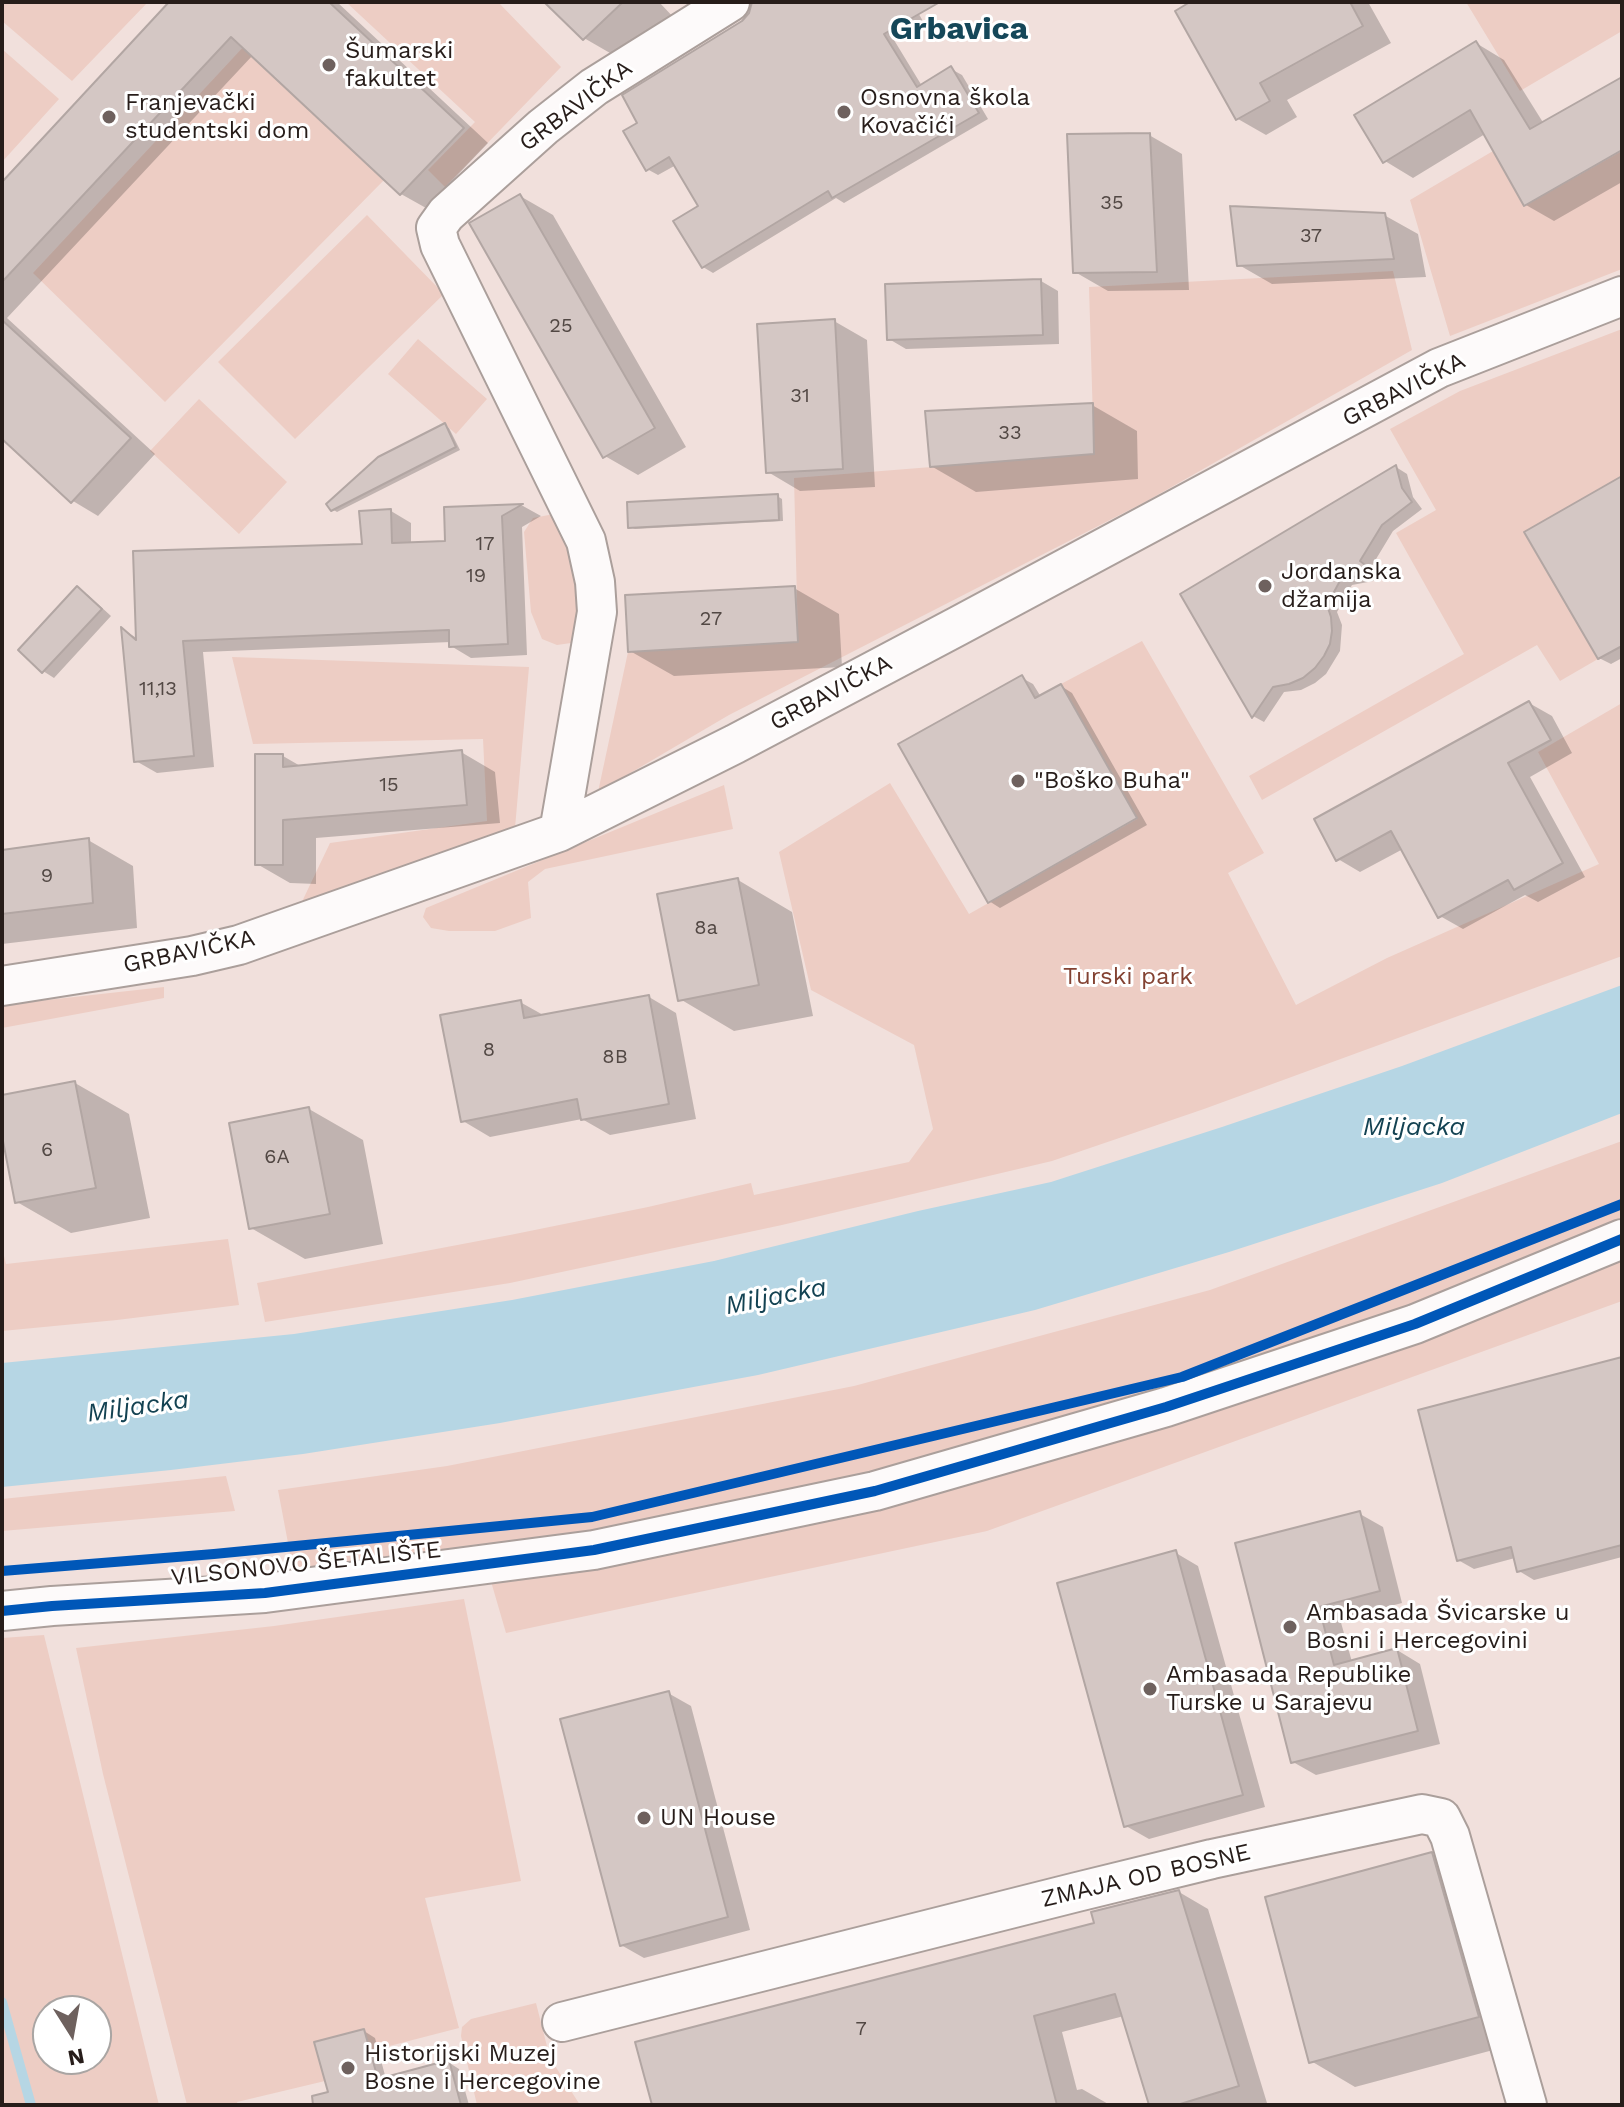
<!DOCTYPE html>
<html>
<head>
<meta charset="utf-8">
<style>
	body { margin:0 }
	#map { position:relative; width:1624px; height:2107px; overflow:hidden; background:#f1e0dc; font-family:"Work Sans",sans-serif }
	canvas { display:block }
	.frame { position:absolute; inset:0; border:4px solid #271d1a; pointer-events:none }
	.north { position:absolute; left:32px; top:1995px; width:80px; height:80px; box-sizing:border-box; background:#fff; border:2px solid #a9a5a3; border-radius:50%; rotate:169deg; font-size:22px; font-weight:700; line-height:32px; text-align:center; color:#271d1a }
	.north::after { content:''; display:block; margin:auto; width:28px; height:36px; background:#6e615e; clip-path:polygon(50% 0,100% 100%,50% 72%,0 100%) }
</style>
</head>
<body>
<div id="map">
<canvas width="1624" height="2107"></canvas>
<div class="frame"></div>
<div class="north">N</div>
</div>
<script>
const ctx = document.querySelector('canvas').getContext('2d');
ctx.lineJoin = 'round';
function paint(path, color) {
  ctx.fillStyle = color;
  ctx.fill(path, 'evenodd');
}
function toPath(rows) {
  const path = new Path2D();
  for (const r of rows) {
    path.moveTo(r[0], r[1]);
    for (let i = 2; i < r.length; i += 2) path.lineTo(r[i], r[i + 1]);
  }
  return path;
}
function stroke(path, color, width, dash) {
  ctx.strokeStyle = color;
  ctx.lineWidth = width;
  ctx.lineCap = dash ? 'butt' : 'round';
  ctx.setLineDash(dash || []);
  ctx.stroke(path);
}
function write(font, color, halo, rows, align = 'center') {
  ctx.font = font + ' "Work Sans",sans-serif';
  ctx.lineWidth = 6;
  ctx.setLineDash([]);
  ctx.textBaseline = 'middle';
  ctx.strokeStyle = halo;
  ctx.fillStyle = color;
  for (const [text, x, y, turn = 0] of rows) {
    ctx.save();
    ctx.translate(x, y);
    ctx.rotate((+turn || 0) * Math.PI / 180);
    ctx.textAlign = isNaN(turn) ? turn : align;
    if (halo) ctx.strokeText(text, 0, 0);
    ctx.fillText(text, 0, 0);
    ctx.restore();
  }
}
paint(toPath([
	[2,2,148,2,72,81,2,21],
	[346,2,498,2,561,67,445,187,428,170,475,122],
	[1466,2,1622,2,1622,31,1520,91],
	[246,44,387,177,165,402,33,273],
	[2,49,59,99,2,162],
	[1493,151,1524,206,1622,151,1622,269,1450,336,1410,200],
	[367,215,444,294,295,439,218,362],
	[1393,271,1412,350,1147,501,729,715,598,792,628,652,798,642,794,478,1094,454,1089,287],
	[1622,329,1622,476,1524,532,1598,659,1560,681,1537,645,1262,800,1249,776,1464,654,1396,533,1436,510,1390,429,1460,391],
	[418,339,487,399,456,434,388,374],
	[199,399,287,482,239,534,150,451],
	[554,514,580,559,578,642,557,645,542,639,531,612,524,532,533,518],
	[1142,641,1264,853,1228,873,1296,1005,1387,958,1599,864,1538,752,1622,703,1622,956,1204,1109,1052,1161,782,1225,510,1283,265,1322,257,1283,510,1235,648,1207,751,1183,754,1195,909,1162,933,1129,914,1045,811,990,779,852,890,783,969,914,1137,819,1061,684],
	[232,657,529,667,515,828,298,910,330,843,487,821,483,739,253,744],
	[724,785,733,829,545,869,528,882,531,918,495,931,449,931,431,928,423,917,426,908],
	[164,987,164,998,2,1028,2,1005],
	[1622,1141,1622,1301,987,1531,506,1633,490,1578,298,1596,278,1490,447,1466,854,1386,1210,1290],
	[228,1239,239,1305,117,1320,2,1331,2,1248,6,1264],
	[226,1476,235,1511,2,1531,2,1499],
	[464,1599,521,1881,425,1898,459,2028,370,2051,364,2029,315,2042,325,2081,237,2102,238,2105,187,2105,103,1774,76,1648,274,1626],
	[44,1635,159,2105,2,2105,2,1638],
	[48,2011,96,2011,96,2059,48,2059],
	[536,2003,550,2058,580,2105,477,2105,461,2036,462,2027,471,2019]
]), '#edcdc4');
paint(toPath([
	[1622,985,1622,1113,1442,1183,1229,1252,1035,1310,758,1375,500,1423,303,1454,171,1470,2,1487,2,1363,294,1334,512,1300,714,1261,918,1211,1051,1182,1222,1127,1402,1066]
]), '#b6d6e4');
paint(toPath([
	[172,2,337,2,488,143,426,208,401,194,253,55,7,318,155,454,98,516,73,501,2,437,2,184],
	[547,2,659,2,676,20,629,64,584,38],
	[754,2,912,2,924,23,894,40,922,86,951,69,962,75,988,119,844,203,836,198,713,273,703,267,701,206,676,165,658,175,647,169,640,124,743,22,752,13],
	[1194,2,1368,2,1391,43,1287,100,1297,117,1266,135,1238,119],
	[1476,43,1504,60,1544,124,1622,79,1622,182,1554,221,1526,205,1485,134,1413,178,1385,161],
	[1149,135,1182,154,1189,290,1108,291,1075,272],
	[520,196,553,215,686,447,638,475,605,456],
	[1384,215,1418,234,1426,277,1272,284,1239,265],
	[1041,281,1058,291,1059,344,906,349,889,339],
	[834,321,867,340,875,487,800,491,768,472],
	[1092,405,1137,431,1138,479,976,492,931,466],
	[444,425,449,428,460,450,337,512,332,509],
	[1396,467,1407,474,1413,497,1422,509,1393,531,1370,569,1384,579,1352,585,1337,612,1342,625,1340,651,1326,674,1315,683,1301,690,1284,692,1264,722,1253,716,1183,594],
	[1622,478,1622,658,1611,664,1599,658],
	[777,496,782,499,783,521,635,529,630,527],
	[523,506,541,516,522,527,527,655,471,658,451,646,451,642,203,652,214,767,157,773,136,761,124,630,138,639,364,546,391,511,411,523,411,544,447,543,446,509],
	[77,588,88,595,111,616,54,678,43,671],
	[794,588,839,614,842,667,674,676,630,651],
	[1022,678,1033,684,1041,697,1061,686,1072,693,1147,825,1000,908,989,901],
	[1529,703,1552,716,1572,753,1530,777,1585,877,1538,902,1525,895,1463,929,1440,916,1403,849,1360,872,1338,859],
	[461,752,495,772,500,823,316,838,316,884,290,883,257,864,283,756,302,767],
	[88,840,133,866,137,928,2,944,2,852],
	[738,880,792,912,813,1016,734,1031,680,999],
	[649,997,676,1013,696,1119,610,1135,582,1119,490,1137,463,1121,520,1002,545,1016],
	[75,1083,129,1114,150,1218,71,1233,17,1202,2,1125,2,1097],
	[309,1109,363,1140,383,1244,305,1259,251,1228],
	[1622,1359,1622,1557,1534,1580,1519,1571,1515,1558,1474,1569,1458,1560],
	[1360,1514,1383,1527,1402,1603,1340,1619,1352,1662,1397,1650,1420,1664,1440,1744,1316,1775,1293,1762,1238,1544],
	[1176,1553,1198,1566,1265,1807,1149,1839,1126,1826],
	[668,1693,691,1706,750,1930,644,1958,621,1945],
	[1432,1854,1476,1880,1523,2042,1355,2087,1311,2061],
	[1179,1892,1208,1909,1267,2103,1259,2105,1151,2105,1124,2016,1062,2032,1077,2090,1082,2089,1110,2105,654,2105],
	[364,2031,375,2038,386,2079,448,2062,459,2069,469,2105,333,2105]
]), '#0003');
stroke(toPath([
	[2,2002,31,2105]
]), '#b6d6e4', 10);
const building = toPath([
	[169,2,329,2,464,128,400,195,231,37,2,282,2,182,169,2],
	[544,2,623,2,583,40,544,2],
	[752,2,940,2,884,34,917,87,951,66,979,113,832,198,828,191,702,268,673,221,698,206,669,157,646,171,623,131,637,123,622,95,742,21,749,13,752,2],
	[1190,2,1350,2,1363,26,1260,83,1270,101,1236,120,1175,11,1190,2],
	[1476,41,1530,129,1622,77,1622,150,1524,206,1470,110,1383,163,1354,115,1476,41],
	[1150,133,1157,272,1073,273,1067,134,1150,133],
	[520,194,655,428,603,458,469,223,520,194],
	[1230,206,1385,213,1394,259,1237,266,1230,206],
	[1041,279,1043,335,887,340,885,284,1041,279],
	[835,319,843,469,766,473,757,324,835,319],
	[2,320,131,438,71,503,2,439,2,320],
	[1093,403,1094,454,930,467,925,411,1093,403],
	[445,423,456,447,331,511,326,504,378,457,445,423],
	[1396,465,1402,488,1412,502,1382,525,1360,561,1376,573,1341,579,1327,605,1331,617,1332,631,1330,644,1324,656,1315,668,1303,678,1289,684,1273,687,1252,718,1180,594,1396,465],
	[1622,476,1622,646,1598,659,1524,532,1622,476],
	[778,494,779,520,628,528,627,502,778,494],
	[523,504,502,516,508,644,449,647,449,630,183,641,194,756,134,762,121,627,136,640,133,551,362,544,359,511,391,509,392,543,445,541,444,507,523,504],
	[77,586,102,609,42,673,18,650,77,586],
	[795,586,798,642,628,652,625,595,795,586],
	[1022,675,1035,698,1061,684,1137,818,988,903,898,744,1022,675],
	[1529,701,1551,740,1508,763,1563,863,1514,890,1508,880,1438,918,1391,831,1336,861,1314,819,1529,701],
	[462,750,467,805,283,820,283,865,255,865,255,754,283,754,283,767,462,750],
	[89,838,93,903,2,914,2,850,89,838],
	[738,878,759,985,678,1001,657,894,738,878],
	[649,995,669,1104,581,1120,577,1099,461,1122,440,1015,521,1000,524,1018,649,995],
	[75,1081,96,1188,15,1203,2,1136,2,1095,75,1081],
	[309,1107,330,1214,249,1229,229,1123,309,1107],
	[1622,1357,1622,1545,1517,1572,1511,1547,1457,1561,1418,1410,1622,1357],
	[1360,1511,1380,1591,1319,1607,1334,1665,1397,1648,1418,1731,1291,1763,1235,1543,1360,1511],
	[1176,1550,1243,1795,1124,1827,1057,1583,1176,1550],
	[669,1691,728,1917,620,1946,560,1719,669,1691],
	[1432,1852,1479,2017,1309,2063,1265,1897,1432,1852],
	[1179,1890,1239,2086,1177,2105,1149,2105,1115,1994,1034,2016,1057,2105,652,2105,635,2042,1094,1923,1091,1912,1179,1890],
	[364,2029,378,2079,449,2060,461,2105,313,2105,312,2096,328,2092,314,2042,364,2029]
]);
paint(building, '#d4c7c4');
stroke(building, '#b2a6a3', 2);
const minor = toPath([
	[559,832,597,612,595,582,586,541,440,245,436,228,446,214,543,127,594,87,730,2],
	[2,986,192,956,239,945,559,832,735,744,958,626,1439,368,1622,296],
	[2,1611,52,1606,265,1593,594,1550,875,1491,1166,1407,1415,1324,1622,1239],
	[562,2022,1077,1892,1212,1859,1422,1814,1441,1818,1450,1836,1527,2105]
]);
stroke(minor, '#ab9f9b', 42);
stroke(minor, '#fdfafa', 38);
stroke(toPath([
	[2,1571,214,1554,592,1517,1182,1377,1622,1204],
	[2,1611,52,1606,265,1593,594,1550,875,1491,1166,1407,1415,1324,1622,1239]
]), '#0057b8', 10);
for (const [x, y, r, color] of [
	[329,65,8,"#6e615e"],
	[844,112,8,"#6e615e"],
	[109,117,8,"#6e615e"],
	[1265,586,8,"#6e615e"],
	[1018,781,8,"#6e615e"],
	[1290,1627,8,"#6e615e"],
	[1150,1689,8,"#6e615e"],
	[644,1818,8,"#6e615e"],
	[348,2068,8,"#6e615e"]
]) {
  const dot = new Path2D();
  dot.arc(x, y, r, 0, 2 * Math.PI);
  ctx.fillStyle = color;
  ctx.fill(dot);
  stroke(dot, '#fff', 3);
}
write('20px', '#524844', null, [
	["35",1112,203],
	["37",1311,236],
	["25",561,326],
	["31",800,396],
	["33",1010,433],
	["17",485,544],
	["19",476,576],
	["27",711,619],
	["11,13",158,689],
	["15",389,785],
	["9",47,876],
	["8a",706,928],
	["8",489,1050],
	["8B",615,1057],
	["6",47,1150],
	["6A",277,1157],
	["7",861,2029]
]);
write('24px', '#271d1a', '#fff', [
	["Šumarski",345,51],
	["fakultet",345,79],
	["Osnovna škola",860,98],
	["Kovačići",860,126],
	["Franjevački",125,103],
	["studentski dom",125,131],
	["Jordanska",1281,572],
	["džamija",1281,600],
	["\"Boško Buha\"",1034,781],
	["Ambasada Švicarske u",1306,1613],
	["Bosni i Hercegovini",1306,1641],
	["Ambasada Republike",1166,1675],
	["Turske u Sarajevu",1166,1703],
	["UN House",660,1818],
	["Historijski Muzej",364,2054],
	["Bosne i Hercegovine",364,2082]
], 'left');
write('24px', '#271d1a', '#fff', [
	["GRBAVIČKA",576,106,-37],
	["GRBAVIČKA",1404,390,-27],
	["GRBAVIČKA",831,693,-28],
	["GRBAVIČKA",189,952,-12],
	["VILSONOVO ŠETALIŠTE",306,1564,-6],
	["ZMAJA OD BOSNE",1146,1876,-13]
]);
write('24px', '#834232', '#fff', [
	["Turski park",1128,977]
]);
write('italic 26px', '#134252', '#fff', [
	["Miljacka",1414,1127],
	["Miljacka",776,1297,-11],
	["Miljacka",138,1407,-8]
]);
write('bold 32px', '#154759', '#fff', [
	["Grbavica",959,30]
]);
</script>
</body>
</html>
